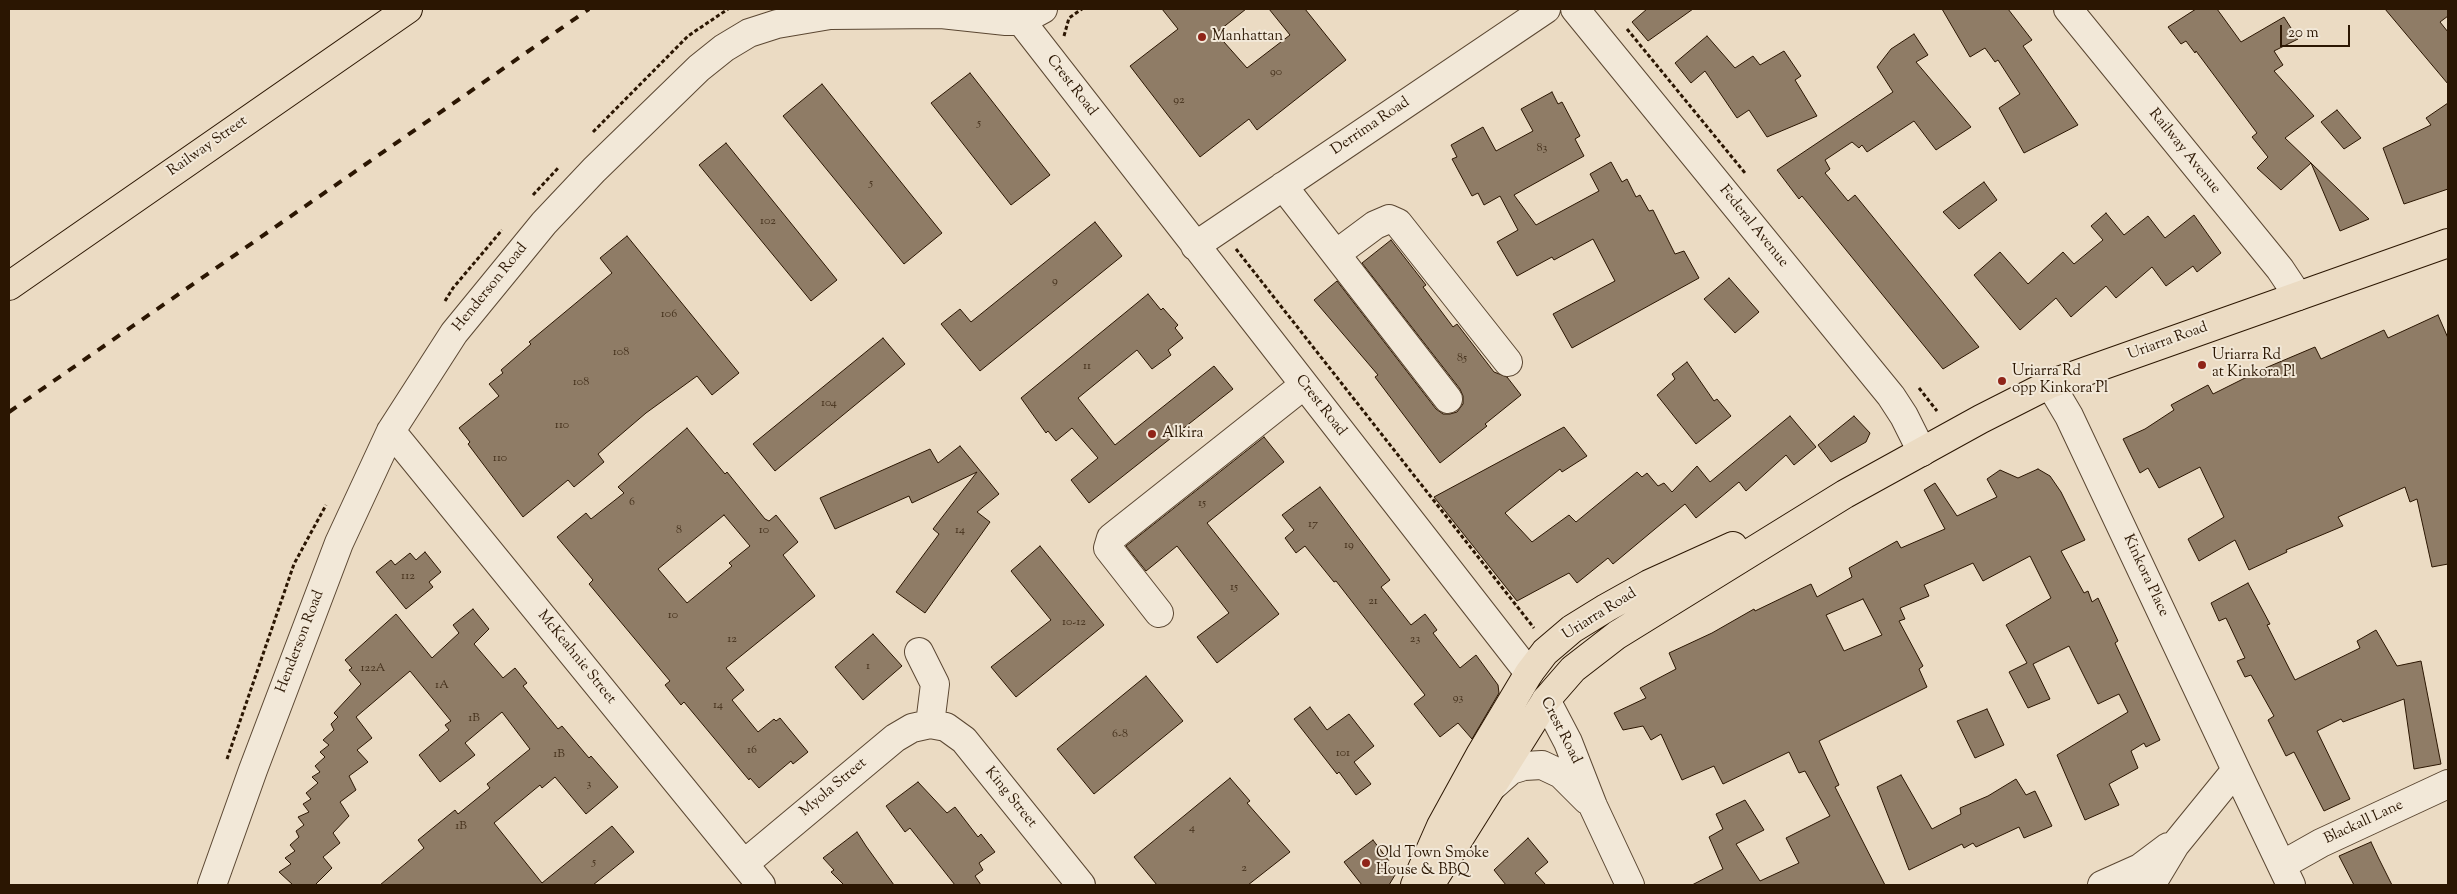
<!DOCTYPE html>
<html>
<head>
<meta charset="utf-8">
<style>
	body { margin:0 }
	#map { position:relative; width:2457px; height:894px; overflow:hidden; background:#ebdbc3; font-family:"Sorts Mill Goudy",serif }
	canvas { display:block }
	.frame { position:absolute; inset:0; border:10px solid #2b1602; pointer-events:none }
	.scale { position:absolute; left:2280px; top:25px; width:70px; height:22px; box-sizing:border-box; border:2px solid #2b1602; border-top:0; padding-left:6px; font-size:15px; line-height:18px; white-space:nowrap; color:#2b1602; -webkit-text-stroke:4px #f2e8d8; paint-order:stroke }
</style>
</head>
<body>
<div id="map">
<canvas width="2457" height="894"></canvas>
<div class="frame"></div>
<div class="scale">20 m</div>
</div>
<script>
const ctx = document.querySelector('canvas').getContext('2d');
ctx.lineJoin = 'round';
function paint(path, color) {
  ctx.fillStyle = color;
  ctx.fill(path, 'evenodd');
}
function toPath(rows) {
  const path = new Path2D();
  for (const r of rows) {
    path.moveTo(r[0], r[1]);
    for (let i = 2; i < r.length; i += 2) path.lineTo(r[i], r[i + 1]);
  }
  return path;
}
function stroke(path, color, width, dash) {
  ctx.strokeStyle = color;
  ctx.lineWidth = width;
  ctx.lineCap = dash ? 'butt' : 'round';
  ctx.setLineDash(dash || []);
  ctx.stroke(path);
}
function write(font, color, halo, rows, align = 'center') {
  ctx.font = font + ' "Sorts Mill Goudy",serif';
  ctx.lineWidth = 4;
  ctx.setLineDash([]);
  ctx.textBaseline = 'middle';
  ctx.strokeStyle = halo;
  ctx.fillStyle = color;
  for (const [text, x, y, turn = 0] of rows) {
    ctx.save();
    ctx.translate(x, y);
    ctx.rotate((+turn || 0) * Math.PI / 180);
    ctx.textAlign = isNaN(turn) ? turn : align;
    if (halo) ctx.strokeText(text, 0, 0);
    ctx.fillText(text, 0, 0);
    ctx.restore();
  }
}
const building = toPath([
	[1162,9,1246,9,1216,33,1247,68,1290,35,1269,9,1305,9,1346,60,1257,130,1249,119,1200,157,1130,66,1178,29,1162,9],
	[1647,9,1693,9,1648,41,1632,22,1647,9],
	[1942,9,2008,9,2032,40,2023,46,2078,125,2024,153,1999,108,2020,94,1998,60,1995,62,1985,48,1970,57,1942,9],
	[2196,9,2217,9,2241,42,2284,17,2298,39,2274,51,2283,65,2274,71,2314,116,2285,138,2311,163,2281,190,2257,168,2268,157,2252,137,2257,133,2196,51,2195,53,2186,41,2181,44,2168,27,2196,9],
	[2385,9,2448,9,2448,16,2440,22,2448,32,2448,84,2385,9],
	[1914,34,1928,55,1916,62,1971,127,1936,150,1914,121,1867,152,1862,145,1859,148,1852,142,1825,160,1830,169,1825,173,1848,201,1855,195,1979,347,1943,369,1802,196,1799,199,1777,170,1893,92,1877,67,1891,49,1914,34],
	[1707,36,1735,68,1753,56,1760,65,1784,51,1801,76,1795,80,1817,116,1767,137,1749,110,1737,118,1705,71,1691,83,1675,63,1707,36],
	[970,73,1050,175,1011,205,931,103,970,73],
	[822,84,942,233,904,264,783,116,822,84],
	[1552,92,1558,104,1562,102,1580,136,1575,139,1584,156,1514,195,1536,225,1599,191,1590,174,1611,162,1622,182,1627,179,1636,197,1640,195,1649,211,1653,210,1675,254,1684,251,1699,278,1572,348,1553,314,1615,281,1593,239,1554,260,1552,257,1517,276,1497,242,1518,230,1500,196,1484,205,1478,193,1472,196,1452,159,1457,157,1451,145,1483,127,1496,151,1533,131,1521,109,1552,92],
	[2448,103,2448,189,2404,204,2383,148,2431,125,2426,118,2448,103],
	[2337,110,2361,138,2344,149,2321,122,2337,110],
	[726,143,837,280,811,301,699,165,726,143],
	[2311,163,2369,219,2340,231,2311,163],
	[1984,182,1997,200,1959,229,1943,212,1984,182],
	[2106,213,2124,235,2148,216,2165,238,2194,215,2221,253,2197,272,2193,266,2166,286,2152,267,2116,298,2106,286,2071,317,2056,298,2020,330,1974,275,2000,252,2028,284,2063,252,2074,264,2103,240,2091,226,2106,213],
	[1095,222,1122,256,980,371,941,324,960,309,971,322,1095,222],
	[627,236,739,373,712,395,697,376,646,413,598,454,604,462,574,487,568,480,523,517,468,444,470,442,459,428,499,396,489,384,503,373,501,370,531,344,529,342,612,273,600,258,627,236],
	[1391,240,1426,285,1423,287,1453,327,1457,324,1494,372,1507,377,1521,395,1485,424,1487,426,1440,463,1375,377,1378,375,1314,300,1337,281,1436,409,1443,414,1450,414,1457,412,1463,404,1463,396,1460,389,1362,263,1391,240],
	[1729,278,1759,312,1735,333,1704,299,1729,278],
	[1148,294,1161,310,1163,308,1178,325,1175,328,1183,338,1168,350,1171,355,1152,369,1137,350,1078,398,1115,445,1214,366,1233,389,1089,503,1071,480,1098,458,1072,428,1056,441,1048,431,1046,433,1021,398,1148,294],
	[2438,315,2448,338,2448,564,2432,567,2417,499,2410,502,2405,487,2338,517,2343,526,2286,550,2287,552,2249,570,2235,540,2199,561,2188,539,2224,517,2200,467,2159,488,2148,468,2140,473,2123,439,2145,429,2174,410,2171,405,2208,385,2213,394,2263,369,2315,347,2321,359,2384,330,2388,338,2438,315],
	[883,338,905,364,775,471,753,444,883,338],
	[1687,362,1714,401,1717,399,1731,416,1696,444,1657,395,1675,379,1672,374,1687,362],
	[1790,416,1816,447,1794,465,1786,455,1746,491,1739,482,1696,518,1685,504,1613,564,1608,558,1577,583,1569,573,1517,601,1434,497,1564,427,1587,456,1562,472,1560,469,1505,513,1532,542,1569,515,1576,522,1637,472,1642,477,1647,473,1658,486,1664,483,1672,492,1697,466,1710,482,1790,416],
	[1854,416,1870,433,1866,442,1831,462,1818,445,1854,416],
	[687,428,725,474,727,472,765,519,769,521,776,515,798,542,783,555,815,596,726,668,744,690,732,700,758,732,774,719,776,721,780,718,808,752,793,764,791,761,759,788,750,778,749,780,684,702,681,705,665,685,670,681,589,584,593,580,557,537,586,513,591,519,624,493,618,487,687,428],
	[724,515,750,546,729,563,732,566,687,603,658,569,724,515],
	[1264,437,1284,462,1207,523,1279,614,1217,663,1197,637,1229,613,1177,546,1146,571,1126,546,1264,437],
	[960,446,999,494,977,512,990,522,925,613,896,592,939,534,933,529,977,472,912,503,909,496,835,529,820,498,930,449,938,463,960,446],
	[2038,469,2050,476,2061,492,2085,540,2061,551,2084,593,2088,591,2092,602,2098,598,2118,641,2115,643,2160,740,2146,747,2144,743,2131,751,2138,768,2109,784,2119,805,2085,820,2057,755,2128,712,2119,694,2098,704,2069,646,2033,664,2050,699,2028,708,2009,672,2027,663,2006,625,2051,598,2030,556,1983,581,1973,563,1924,585,1929,596,1900,608,1905,619,1899,621,1923,666,1919,669,1927,687,1819,741,1839,785,1835,787,1885,885,1692,885,1723,869,1709,837,1723,829,1716,814,1745,800,1764,830,1736,844,1760,881,1799,863,1786,838,1830,816,1805,771,1799,773,1789,752,1723,784,1714,766,1682,780,1661,734,1651,740,1643,726,1623,730,1614,713,1646,698,1640,688,1676,669,1669,653,1712,633,1754,609,1755,611,1811,584,1817,597,1852,577,1849,568,1897,541,1901,548,1945,529,1924,490,1935,483,1957,516,1997,497,1987,479,2000,470,2018,478,2038,469],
	[1863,599,1882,635,1844,651,1826,615,1863,599],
	[1320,487,1390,580,1381,587,1411,625,1425,614,1437,630,1433,633,1460,668,1476,655,1498,685,1499,693,1472,739,1458,723,1440,737,1414,704,1425,695,1396,658,1336,581,1334,582,1305,546,1296,553,1285,538,1294,530,1282,515,1320,487],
	[1040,546,1104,625,1016,697,991,667,1051,620,1011,571,1040,546],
	[425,552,441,572,429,582,433,587,406,609,376,572,391,560,395,565,410,553,416,560,425,552],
	[2248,583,2270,624,2267,625,2295,680,2360,648,2357,641,2376,630,2397,666,2421,661,2441,764,2414,769,2404,699,2343,722,2341,719,2317,731,2350,799,2324,811,2294,752,2286,756,2268,720,2274,716,2251,675,2245,677,2237,661,2245,658,2226,618,2219,621,2211,603,2248,583],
	[473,609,489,629,474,644,503,678,515,668,527,683,523,686,558,729,562,726,589,758,591,756,618,787,586,814,555,777,542,788,540,785,494,823,542,883,612,826,634,852,593,885,380,885,424,848,418,840,455,810,458,814,490,788,487,784,530,749,502,712,465,743,475,755,440,782,419,755,449,730,445,725,451,721,410,671,356,717,372,738,357,750,368,762,349,776,356,790,340,802,349,816,333,833,340,843,323,857,332,868,315,885,293,885,279,872,291,864,285,858,295,851,290,845,299,837,296,831,304,825,298,817,309,812,303,804,311,799,306,793,318,783,312,777,320,772,315,766,325,757,320,752,329,745,323,740,334,730,331,724,338,717,334,713,361,684,349,670,352,668,345,660,396,614,432,658,459,633,453,625,473,609],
	[873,634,902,666,863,700,835,667,873,634],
	[1146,676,1183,721,1094,794,1057,749,1146,676],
	[1310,707,1327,730,1349,714,1374,746,1354,762,1371,784,1356,795,1339,772,1337,774,1294,719,1310,707],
	[1987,709,2004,745,1975,758,1957,721,1987,709],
	[1901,775,1932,829,1961,814,1960,808,1988,796,2016,779,2026,795,2035,791,2052,826,2024,838,2019,827,1976,847,1973,843,1964,848,1962,844,1909,870,1877,787,1901,775],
	[1230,778,1250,801,1247,803,1290,852,1248,885,1157,885,1134,857,1230,778],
	[918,782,947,813,955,807,978,837,981,834,995,852,979,863,983,870,975,876,981,885,955,885,910,828,905,832,886,806,918,782],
	[857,832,866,846,894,885,844,885,831,872,834,870,823,858,857,832],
	[1528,838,1548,862,1535,873,1546,885,1506,885,1494,870,1528,838],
	[1373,840,1389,861,1386,863,1395,875,1389,885,1362,885,1344,862,1373,840],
	[2371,842,2378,857,2392,885,2354,885,2339,856,2371,842]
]);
paint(building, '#8f7c66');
stroke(building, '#2b1602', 1);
const minor = toPath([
	[1575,9,1891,396,1904,416,1922,452],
	[2068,9,2280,269,2298,296],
	[1021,21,1529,673],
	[1283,186,1448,399],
	[1195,246,1546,9],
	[1336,254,1375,225,1389,219,1398,223,1508,362],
	[2050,384,2069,416,2236,770,2175,845,2151,885],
	[391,431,761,885],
	[1159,613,1108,548,1111,538,1304,385],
	[919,652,935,684,930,724],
	[1546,700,1568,742,1593,806,1630,885],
	[2236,770,2291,885],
	[1494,785,1511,770,1524,766,1542,765,1561,774,1587,800],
	[744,864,895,738,912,728,930,724,946,727,964,740,1081,885],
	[2282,865,2321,843,2448,784],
	[212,885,253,770,339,543,391,431,454,333,544,223,594,170,699,68,724,48,749,33,777,24,830,15,941,14,1006,21,1021,21,1043,9],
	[2102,885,2140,868,2168,847]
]);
const major = toPath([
	[9,286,408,9],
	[1415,885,1441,826,1480,755,1529,673,1545,652,1572,629,1606,608,1649,584,1733,546],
	[1430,885,1546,700,1573,669,1617,635,1845,494,1981,419,2050,384,2448,243]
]);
stroke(minor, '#5b4732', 30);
stroke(major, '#2b1602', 30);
stroke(toPath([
	[1627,29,1745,173],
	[1064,36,1069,18,1082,9],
	[593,132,688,36,728,9],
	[533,195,559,167],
	[1236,249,1534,628],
	[445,301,453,288,502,230],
	[1919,388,1937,411],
	[227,759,294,564,326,505]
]), '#2b1602', 3, [4, 2.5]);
stroke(minor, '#f2e8d8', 28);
stroke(major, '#ebdbc3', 28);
stroke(toPath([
	[9,412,589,9]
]), '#2b1602', 4, [9, 9]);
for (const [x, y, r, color] of [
	[1202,37,5,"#8f2418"],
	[2202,365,5,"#8f2418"],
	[2002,381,5,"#8f2418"],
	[1152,434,5,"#8f2418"],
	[1366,863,5,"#8f2418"]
]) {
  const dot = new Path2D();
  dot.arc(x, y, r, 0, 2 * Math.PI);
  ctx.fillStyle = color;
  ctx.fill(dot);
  stroke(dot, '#f2e8d8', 2);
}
write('12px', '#44301b', null, [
	["90",1276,73],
	["92",1179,101],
	["5",979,124],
	["83",1542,149],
	["5",871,184],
	["102",768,222],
	["9",1055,282],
	["106",669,315],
	["108",621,353],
	["85",1462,359],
	["11",1087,367],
	["108",581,383],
	["104",829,404],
	["110",562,426],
	["110",500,459],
	["6",632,503],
	["15",1202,504],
	["17",1313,525],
	["8",679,531],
	["10",764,531],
	["14",960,531],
	["19",1349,546],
	["112",408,577],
	["15",1234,588],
	["21",1373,602],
	["10",673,616],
	["10-12",1074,623],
	["12",732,640],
	["23",1415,640],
	["1",868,667],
	["122A",373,669],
	["1A",442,686],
	["93",1458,699],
	["14",718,706],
	["1B",474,719],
	["6-8",1120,735],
	["16",752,751],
	["101",1343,754],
	["1B",559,755],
	["3",589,785],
	["1B",461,827],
	["4",1192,829],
	["5",594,863],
	["2",1244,869]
]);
write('15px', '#2b1602', '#f2e8d8', [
	["Manhattan",1212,37],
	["Uriarra Rd",2212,356],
	["at Kinkora Pl",2212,373],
	["Uriarra Rd",2012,372],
	["opp Kinkora Pl",2012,389],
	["Alkira",1162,434],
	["Old Town Smoke",1376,854],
	["House & BBQ",1376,871]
], 'left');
write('15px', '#2b1602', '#f2e8d8', [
	["Crest Road",1071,86,52],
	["Derrima Road",1371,127,-34],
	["Railway Street",208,147,-35],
	["Railway Avenue",2184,152,51],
	["Federal Avenue",1753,227,51],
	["Henderson Road",491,288,-51],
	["Uriarra Road",2168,342,-20],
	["Crest Road",1320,406,52],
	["Kinkora Place",2145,576,65],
	["Uriarra Road",1600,615,-32],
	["Henderson Road",301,642,-69],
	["McKeahnie Street",576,658,51],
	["Crest Road",1560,731,63],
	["Myola Street",834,788,-40],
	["King Street",1010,798,51],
	["Blackall Lane",2364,823,-25]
]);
</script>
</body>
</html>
